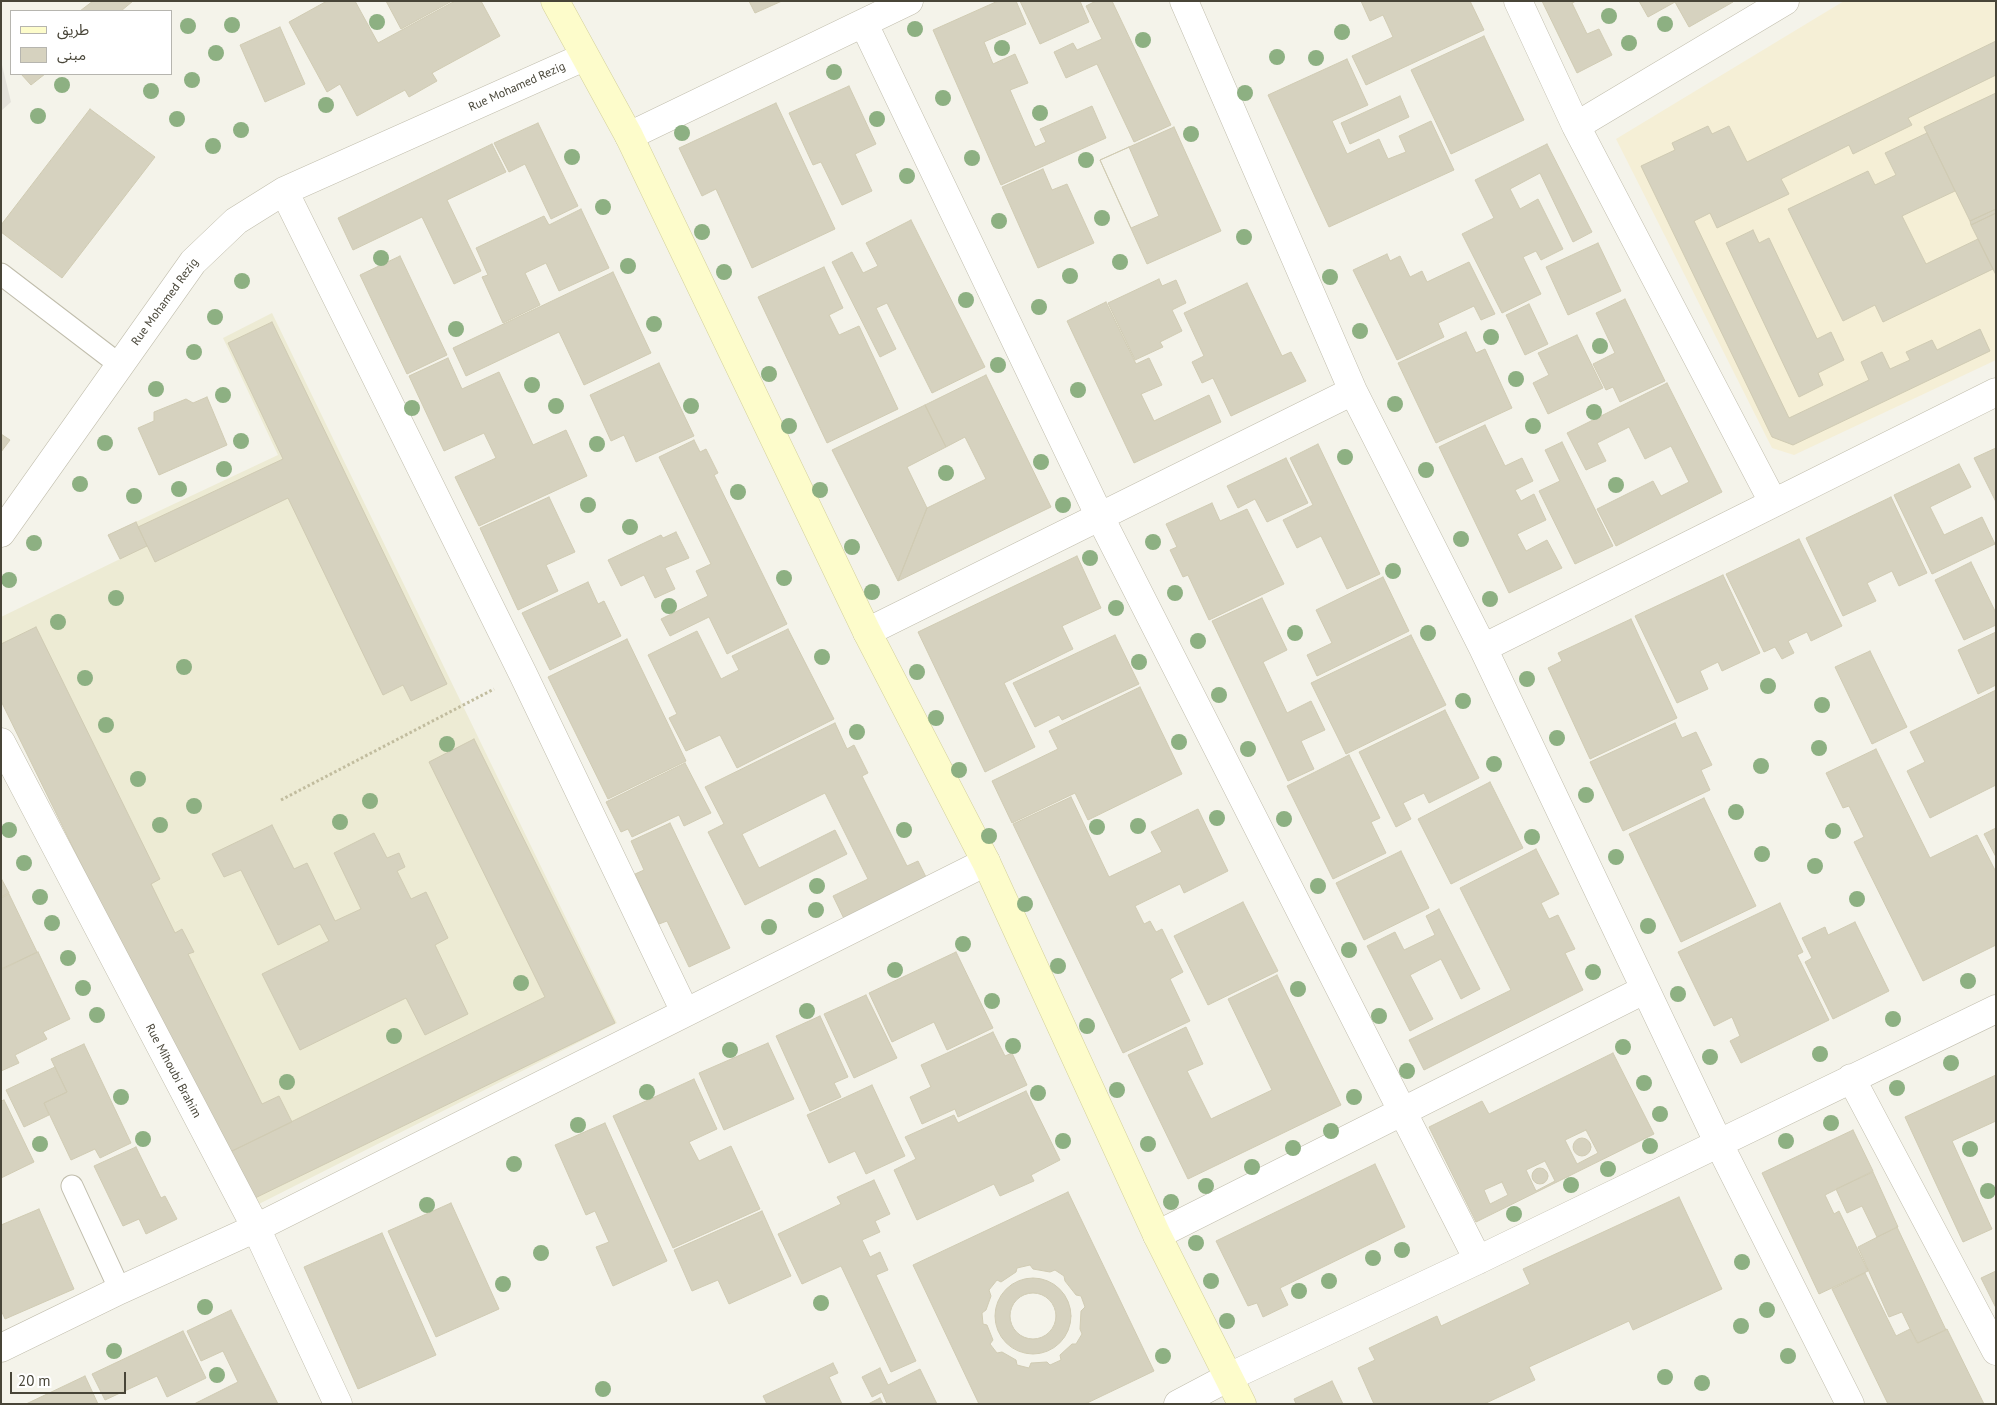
<!DOCTYPE html>
<html>
<head>
<meta charset="utf-8">
<style>
	body { margin:0 }
	#map { position:relative; width:1997px; height:1405px; overflow:hidden; background:#f4f3ea; font-family:"PT Sans","Noto Sans Arabic",sans-serif }
	canvas { display:block }
	.frame { position:absolute; inset:0; border:2px solid #484538; pointer-events:none }
	.legend { position:absolute; left:10px; top:10px; width:162px; height:65px; box-sizing:border-box; background:#fff; border:1px solid #b6b5af; margin:0; padding:6px 9px; list-style:none; font-size:15px; color:#484538 }
	.legend li { display:flex; align-items:center; gap:10px; height:25px }
	.legend b { width:25px; border:1px solid #b6b5af }
	.scale { position:absolute; left:10px; top:1372px; width:116px; height:22px; box-sizing:border-box; border:2px solid #484538; border-top:0; padding-left:6px; font-size:15px; line-height:18px; white-space:nowrap; color:#484538; -webkit-text-stroke:4px #fff; paint-order:stroke }
</style>
</head>
<body>
<div id="map">
<canvas width="1997" height="1405"></canvas>
<div class="frame"></div>
<ul class="legend">
<li><b style="height:6px;background:#fdfccb"></b>طريق</li>
<li><b style="height:14px;background:#d6d2bf"></b>مبنى</li>
</ul>
<div class="scale">20 m</div>
</div>
<script>
const ctx = document.querySelector('canvas').getContext('2d');
ctx.lineJoin = 'round';
function paint(path, color) {
  ctx.fillStyle = color;
  ctx.fill(path, 'evenodd');
}
function toPath(rows) {
  const path = new Path2D();
  for (const r of rows) {
    if (r.length === 3) {
      path.moveTo(r[0] + r[2], r[1]);
      path.arc(r[0], r[1], r[2], 0, 2 * Math.PI);
      continue;
    }
    path.moveTo(r[0], r[1]);
    for (let i = 2; i < r.length; i += 2) path.lineTo(r[i], r[i + 1]);
  }
  return path;
}
function stroke(path, color, width, dash) {
  ctx.strokeStyle = color;
  ctx.lineWidth = width;
  ctx.lineCap = dash ? 'butt' : 'round';
  ctx.setLineDash(dash || []);
  ctx.stroke(path);
}
function write(font, color, halo, rows, align = 'center') {
  ctx.font = font + ' "PT Sans",sans-serif';
  ctx.lineWidth = 4;
  ctx.setLineDash([]);
  ctx.textBaseline = 'middle';
  ctx.strokeStyle = halo;
  ctx.fillStyle = color;
  for (const [text, x, y, turn = 0] of rows) {
    ctx.save();
    ctx.translate(x, y);
    ctx.rotate((+turn || 0) * Math.PI / 180);
    ctx.textAlign = isNaN(turn) ? turn : align;
    if (halo) ctx.strokeText(text, 0, 0);
    ctx.fillText(text, 0, 0);
    ctx.restore();
  }
}
paint(toPath([
	[1844,1,1996,1,1996,360,1794,455,1772,448,1616,139]
]), '#f5efd6');
paint(toPath([
	[1,61,11,102,1,111]
]), '#e4e2db');
paint(toPath([
	[272,313,617,1023,251,1208,1,701,1,617,120,559,108,535,278,455,223,338]
]), '#edebd4');
const building = toPath([
	[93,1,133,1,121,11,80,11,93,1],
	[327,1,355,1,378,43,455,1,481,1,500,36,432,73,437,81,409,97,405,90,357,116,340,84,327,92,289,22,327,1],
	[386,1,452,1,401,29,386,1],
	[749,1,782,1,755,13,749,1],
	[998,1,1016,1,1026,24,984,42,993,64,1015,54,1028,83,1010,90,1035,147,1046,142,1040,129,1092,106,1106,138,1001,185,933,30,998,1],
	[1020,1,1080,1,1089,22,1040,44,1020,1],
	[1096,1,1112,1,1171,125,1134,142,1097,64,1066,78,1054,52,1073,43,1077,50,1102,39,1086,6,1096,1],
	[1361,1,1470,1,1484,30,1366,85,1352,56,1393,37,1383,15,1370,21,1361,1],
	[1542,1,1576,1,1572,3,1587,34,1599,29,1612,55,1577,73,1542,1],
	[1639,1,1733,1,1733,2,1689,27,1675,2,1648,17,1639,1],
	[280,27,305,84,265,102,240,45,280,27],
	[1484,36,1524,120,1451,154,1411,70,1484,36],
	[1996,41,1996,75,1908,118,1912,125,1853,154,1849,145,1781,179,1789,194,1717,228,1710,213,1694,221,1789,418,1869,380,1861,362,1882,352,1890,369,1910,360,1906,352,1932,340,1937,350,1980,329,1990,351,1793,445,1772,437,1641,166,1675,150,1672,143,1708,126,1712,134,1729,126,1747,162,1996,41],
	[1347,59,1368,105,1332,121,1347,154,1379,139,1388,159,1406,152,1399,136,1431,121,1454,170,1329,227,1268,95,1347,59],
	[21,74,45,74,31,85,21,74],
	[849,86,876,144,855,154,872,191,842,205,821,162,813,165,789,113,849,86],
	[1996,93,1996,209,1970,221,1924,127,1996,93],
	[1400,96,1409,117,1350,144,1341,123,1400,96],
	[776,103,835,229,752,268,716,189,702,196,679,148,776,103],
	[90,109,155,157,62,278,1,232,1,225,90,109],
	[538,123,578,206,551,219,525,164,509,172,494,143,538,123],
	[1174,127,1221,231,1147,264,1100,160,1174,127],
	[1927,133,1955,191,1902,216,1926,264,1978,239,1993,269,1883,322,1875,305,1843,321,1788,209,1868,171,1875,185,1896,175,1885,153,1927,133],
	[492,144,506,172,447,200,481,271,454,284,422,217,353,250,338,218,492,144],
	[1547,144,1592,232,1573,242,1540,173,1510,189,1520,209,1538,199,1563,249,1541,260,1536,251,1523,257,1541,294,1502,313,1462,234,1494,218,1475,180,1547,144],
	[1129,147,1159,216,1131,228,1100,160,1129,147],
	[1043,169,1052,190,1067,184,1094,243,1038,268,1002,187,1043,169],
	[581,209,609,268,559,291,546,263,525,273,540,305,503,323,482,277,488,275,476,248,544,216,549,225,581,209],
	[1996,209,1996,213,1971,225,1970,221,1996,209],
	[1996,213,1996,275,1971,225,1996,213],
	[911,220,985,367,932,393,887,303,876,308,896,349,880,357,832,262,852,252,863,273,878,266,866,243,911,220],
	[1753,230,1759,243,1769,238,1817,339,1831,332,1844,360,1818,373,1823,385,1799,397,1726,243,1753,230],
	[1598,243,1621,291,1568,315,1546,267,1598,243],
	[1387,254,1390,261,1400,256,1410,277,1422,271,1427,282,1469,262,1495,314,1481,320,1474,306,1438,323,1444,337,1397,360,1353,270,1387,254],
	[400,256,447,355,407,374,360,275,400,256],
	[824,267,843,308,829,315,839,335,859,326,898,409,827,443,758,297,824,267],
	[613,272,651,353,584,385,559,332,466,376,453,348,613,272],
	[1159,279,1162,286,1176,280,1186,303,1172,310,1182,331,1160,342,1163,347,1135,360,1108,303,1159,279],
	[1247,283,1282,356,1291,352,1306,381,1231,416,1213,378,1202,383,1192,362,1204,356,1184,313,1247,283],
	[1625,299,1665,381,1620,402,1613,387,1606,390,1593,364,1615,353,1596,313,1625,299],
	[1106,302,1136,364,1149,358,1162,385,1141,394,1154,421,1209,395,1221,422,1134,463,1067,321,1106,302],
	[1529,304,1548,344,1525,355,1506,315,1529,304],
	[272,322,447,684,411,701,403,685,383,695,288,498,155,562,138,527,283,459,228,343,272,322],
	[1466,332,1476,353,1485,349,1512,408,1436,443,1398,363,1466,332],
	[1577,335,1603,388,1548,414,1533,383,1549,375,1538,353,1577,335],
	[448,358,462,389,499,372,533,445,566,430,587,476,479,526,455,477,496,458,484,433,444,451,409,376,448,358],
	[659,363,694,436,636,462,624,435,611,441,590,395,659,363],
	[986,375,1051,507,898,581,927,508,986,479,965,437,946,447,925,405,986,375],
	[1667,383,1722,492,1616,546,1597,509,1653,481,1661,496,1689,482,1671,446,1645,459,1629,427,1597,443,1606,461,1586,470,1567,433,1667,383],
	[207,397,227,445,159,475,138,428,154,421,154,412,186,399,193,403,207,397],
	[925,405,946,447,907,467,927,508,898,581,832,450,925,405],
	[1485,425,1505,466,1522,458,1533,481,1515,490,1521,501,1534,494,1546,520,1517,534,1526,551,1547,540,1562,568,1509,593,1439,447,1485,425],
	[1,434,10,440,1,452,1,434],
	[694,440,700,452,706,449,718,473,714,475,787,624,727,654,709,617,670,636,661,619,708,596,696,571,711,564,659,457,694,440],
	[1562,442,1613,546,1575,564,1539,491,1560,481,1545,450,1562,442],
	[1318,444,1380,574,1347,589,1321,536,1297,548,1283,520,1313,505,1290,458,1318,444],
	[1996,448,1996,502,1974,458,1996,448],
	[1286,458,1308,503,1267,522,1255,499,1238,508,1227,486,1286,458],
	[1959,464,1971,487,1930,507,1944,535,1982,517,1995,544,1932,574,1894,495,1959,464],
	[549,497,575,552,546,565,558,591,518,610,480,528,549,497],
	[1891,497,1927,573,1899,586,1892,571,1867,583,1876,601,1843,616,1806,538,1891,497],
	[1212,503,1220,521,1247,509,1284,584,1209,620,1188,575,1183,577,1170,550,1177,547,1166,524,1212,503],
	[136,522,147,546,120,559,108,535,136,522],
	[676,532,689,558,665,568,675,589,655,598,644,575,621,586,608,560,661,535,663,538,676,532],
	[1799,539,1842,626,1811,641,1807,632,1788,641,1794,653,1782,659,1775,647,1764,652,1726,574,1799,539],
	[1077,556,1101,608,1062,626,1073,649,1004,683,1035,747,985,772,918,632,1077,556],
	[1971,562,1996,613,1996,625,1964,640,1935,580,1971,562],
	[1723,575,1760,653,1722,671,1718,662,1700,671,1708,689,1677,703,1635,616,1723,575],
	[1383,577,1409,631,1317,676,1307,655,1332,643,1316,610,1383,577],
	[588,582,598,604,604,601,621,636,550,670,522,613,588,582],
	[1262,598,1287,650,1263,662,1287,713,1311,701,1325,730,1301,741,1314,769,1288,781,1212,621,1262,598],
	[1631,619,1677,718,1590,759,1548,668,1562,661,1558,653,1631,619],
	[36,627,160,879,151,884,175,933,182,929,194,952,188,954,262,1104,279,1096,292,1122,224,1155,1,701,1,644,36,627],
	[788,629,834,719,737,768,720,735,686,751,669,718,677,714,648,655,697,631,721,679,739,670,732,656,788,629],
	[1996,632,1996,685,1978,694,1958,650,1996,632],
	[1115,635,1139,684,1062,720,1059,715,1035,727,1013,683,1115,635],
	[1411,635,1446,705,1346,754,1311,683,1411,635],
	[627,639,686,761,608,799,548,677,627,639],
	[1870,651,1907,727,1872,744,1835,667,1870,651],
	[1140,687,1182,774,1088,820,1075,793,1012,823,992,781,1058,749,1049,731,1140,687],
	[1996,690,1996,785,1930,818,1907,771,1925,762,1910,732,1996,690],
	[1445,710,1479,778,1429,803,1424,793,1403,803,1411,819,1396,827,1359,752,1445,710],
	[835,723,847,749,854,745,868,773,862,776,907,866,918,861,928,881,848,927,833,896,868,879,825,793,742,834,759,868,835,830,847,854,745,905,708,832,724,824,705,787,835,723],
	[1675,723,1682,738,1696,732,1712,765,1701,770,1710,790,1623,831,1590,762,1675,723],
	[474,739,615,1023,253,1199,230,1152,545,997,429,762,474,739],
	[1876,749,1930,858,1977,835,1996,872,1996,945,1923,981,1854,842,1864,837,1849,806,1843,808,1826,773,1876,749],
	[1349,755,1380,818,1371,822,1386,853,1333,879,1287,786,1349,755],
	[685,763,711,813,684,826,679,815,632,837,628,829,621,832,606,802,685,763],
	[1490,782,1523,848,1451,884,1418,819,1490,782],
	[1071,797,1109,877,1162,852,1151,832,1198,809,1228,871,1184,893,1180,884,1135,906,1144,924,1150,921,1156,932,1162,929,1183,972,1170,979,1190,1021,1123,1053,1013,824,1071,797],
	[1704,798,1756,906,1681,942,1629,834,1704,798],
	[670,823,730,948,689,967,667,921,659,924,635,874,644,870,631,841,670,823],
	[272,825,294,869,307,863,335,921,361,909,334,853,374,833,387,858,399,853,405,867,397,871,411,899,426,892,448,938,435,945,468,1014,425,1035,406,998,300,1050,262,974,329,941,320,924,278,945,241,870,224,877,212,854,272,825],
	[1996,828,1996,857,1984,834,1996,828],
	[1536,849,1559,894,1541,903,1549,919,1558,915,1575,949,1565,953,1583,990,1424,1070,1409,1040,1511,990,1460,888,1536,849],
	[1401,851,1429,908,1364,940,1336,883,1401,851],
	[1,878,9,893,1,897,1,878],
	[9,894,37,952,1,970,1,898,9,894],
	[1243,902,1278,971,1208,1005,1174,936,1243,902],
	[1780,903,1803,952,1797,955,1829,1020,1741,1063,1730,1041,1740,1036,1732,1017,1714,1026,1678,952,1780,903],
	[1439,909,1480,989,1461,999,1441,959,1410,975,1433,1019,1410,1031,1367,946,1395,932,1404,950,1435,935,1426,916,1439,909],
	[1855,922,1889,991,1833,1019,1805,962,1812,958,1802,938,1825,927,1828,935,1855,922],
	[38,952,70,1019,43,1032,47,1039,15,1055,19,1063,1,1071,1,969,38,952],
	[956,952,993,1028,947,1050,934,1022,892,1042,869,993,956,952],
	[1277,975,1341,1105,1188,1179,1128,1055,1186,1027,1203,1064,1187,1071,1211,1119,1272,1090,1228,999,1277,975],
	[866,995,897,1058,854,1078,824,1014,866,995],
	[820,1016,848,1077,834,1083,841,1097,810,1111,776,1036,820,1016],
	[993,1032,1005,1056,1012,1053,1027,1085,958,1117,955,1109,922,1124,910,1097,931,1087,921,1065,993,1032],
	[768,1043,794,1099,724,1130,699,1073,768,1043],
	[84,1044,131,1143,100,1158,95,1149,71,1160,44,1103,67,1092,51,1059,84,1044],
	[1613,1053,1654,1134,1476,1222,1429,1127,1482,1101,1489,1114,1613,1053],
	[55,1067,67,1092,44,1103,49,1115,24,1127,6,1090,55,1067],
	[1996,1075,1996,1121,1952,1141,1992,1229,1963,1242,1905,1117,1996,1075],
	[694,1079,717,1129,689,1142,699,1161,731,1146,760,1209,673,1248,613,1116,694,1079],
	[872,1085,905,1156,866,1174,855,1151,829,1163,807,1115,872,1085],
	[1026,1091,1060,1160,1031,1175,1034,1181,1000,1196,994,1184,917,1220,894,1170,916,1159,905,1137,954,1115,958,1123,1026,1091],
	[4,1100,34,1162,1,1178,1,1101,4,1100],
	[605,1123,667,1261,613,1286,596,1247,609,1242,595,1211,586,1215,555,1145,605,1123],
	[1586,1130,1598,1153,1577,1164,1565,1140,1586,1130],
	[1853,1130,1873,1171,1825,1195,1834,1214,1839,1211,1868,1271,1819,1294,1762,1173,1853,1130],
	[1582,1147,9],
	[136,1147,161,1198,165,1196,177,1219,146,1234,139,1219,123,1226,94,1166,136,1147],
	[1545,1161,1555,1181,1536,1191,1526,1170,1545,1161],
	[1375,1164,1405,1227,1280,1288,1288,1305,1263,1317,1257,1303,1248,1306,1216,1241,1375,1164],
	[1540,1176,8],
	[1873,1172,1898,1227,1877,1237,1862,1206,1847,1213,1836,1189,1873,1172],
	[874,1180,890,1214,875,1221,880,1232,862,1240,870,1257,880,1252,888,1270,876,1275,916,1361,891,1372,841,1266,802,1284,778,1234,841,1204,837,1197,874,1180],
	[1502,1182,1508,1195,1490,1204,1484,1190,1502,1182],
	[1068,1192,1154,1371,1085,1404,979,1404,913,1265,1068,1192],
	[1679,1197,1722,1289,1633,1330,1629,1321,1529,1367,1535,1380,1484,1404,1374,1404,1358,1368,1375,1360,1369,1348,1437,1316,1441,1326,1530,1284,1523,1269,1679,1197],
	[451,1203,499,1309,436,1337,388,1231,451,1203],
	[39,1209,74,1289,5,1319,1,1310,1,1225,39,1209],
	[762,1211,791,1276,729,1304,718,1280,692,1291,674,1250,762,1211],
	[1897,1227,1946,1330,1917,1343,1902,1312,1889,1317,1858,1247,1897,1227],
	[382,1233,436,1355,358,1389,304,1267,382,1233],
	[1030,1265,1033,1269,1050,1272,1055,1270,1064,1276,1065,1281,1076,1295,1081,1296,1085,1307,1081,1311,1080,1329,1082,1334,1076,1344,1072,1344,1060,1355,1061,1360,1050,1365,1047,1362,1031,1363,1029,1368,1017,1365,1016,1360,1002,1352,997,1353,990,1344,993,1340,987,1325,983,1324,982,1313,986,1310,991,1296,989,1290,997,1280,1001,1282,1016,1272,1017,1268,1030,1265],
	[1996,1271,1996,1308,1981,1278,1996,1271],
	[1865,1273,1896,1336,1910,1329,1918,1343,1947,1329,1984,1404,1888,1404,1832,1289,1865,1273],
	[1033,1316,38],
	[1033,1316,23],
	[231,1310,278,1404,194,1404,238,1382,223,1351,201,1361,187,1331,231,1310],
	[183,1331,206,1378,167,1397,157,1376,105,1400,92,1374,183,1331],
	[833,1363,838,1373,829,1377,842,1404,767,1404,763,1396,833,1363],
	[880,1368,888,1385,920,1369,937,1404,887,1404,882,1392,872,1397,862,1377,880,1368],
	[85,1376,98,1404,26,1404,85,1376],
	[1332,1381,1343,1404,1296,1404,1294,1399,1332,1381],
	[880,1398,883,1404,868,1404,880,1398]
]);
paint(building, '#d6d2bf');
stroke(building, '#d0cbb3', 1);
const lane = toPath([
	[1,274,120,365],
	[72,1186,120,1290]
]);
const street = toPath([
	[1184,1,1353,391,1483,648,1718,1142,1850,1404],
	[1518,1,1576,126,1773,502],
	[864,24,1099,515,1478,1260],
	[1576,126,1785,1],
	[629,136,909,1],
	[284,191,523,674,685,1012],
	[1,533,193,262,236,221,284,191,584,57],
	[867,632,1353,391],
	[1483,648,1996,392],
	[1,742,256,1228,338,1404],
	[1851,1078,1996,1351],
	[1157,1235,1644,990],
	[1,1348,120,1290,256,1228,986,862],
	[1178,1404,1229,1377,1478,1260,1996,1009]
]);
const secondary = toPath([
	[555,1,629,136,867,632,986,862,1157,1235,1242,1404]
]);
stroke(lane, '#c0bdac', 23);
stroke(street, '#c0bdac', 29);
stroke(secondary, '#d3d09a', 29);
stroke(toPath([
	[281,800,494,689]
]), '#c1bc9e', 3, [2.5, 2.5]);
stroke(lane, '#fff', 21);
stroke(street, '#fff', 28);
stroke(secondary, '#fdfccb', 28);
ctx.fillStyle = '#8db082';
for (const [x, y] of [
	[1609,16],
	[377,22],
	[1665,24],
	[232,25],
	[188,26],
	[915,29],
	[1342,32],
	[1143,40],
	[1629,43],
	[1002,48],
	[216,53],
	[1277,57],
	[1316,58],
	[834,72],
	[192,80],
	[62,85],
	[151,91],
	[1245,93],
	[943,98],
	[326,105],
	[1040,113],
	[38,116],
	[177,119],
	[877,119],
	[241,130],
	[682,133],
	[1191,134],
	[213,146],
	[572,157],
	[972,158],
	[1086,160],
	[907,176],
	[603,207],
	[1102,218],
	[999,221],
	[702,232],
	[1244,237],
	[381,258],
	[1120,262],
	[628,266],
	[724,272],
	[1070,276],
	[1330,277],
	[242,281],
	[966,300],
	[1039,307],
	[215,317],
	[654,324],
	[456,329],
	[1360,331],
	[1491,337],
	[1600,346],
	[194,352],
	[998,365],
	[769,374],
	[1516,379],
	[532,385],
	[156,389],
	[1078,390],
	[223,395],
	[1395,404],
	[556,406],
	[691,406],
	[412,408],
	[1594,412],
	[789,426],
	[1533,426],
	[241,441],
	[105,443],
	[597,444],
	[1345,457],
	[1041,462],
	[224,469],
	[1426,470],
	[946,473],
	[80,484],
	[1616,485],
	[179,489],
	[820,490],
	[738,492],
	[134,496],
	[588,505],
	[1063,505],
	[630,527],
	[1461,539],
	[1153,542],
	[34,543],
	[852,547],
	[1090,558],
	[1393,571],
	[784,578],
	[9,580],
	[872,592],
	[1175,593],
	[116,598],
	[1490,599],
	[669,606],
	[1116,608],
	[58,622],
	[1295,633],
	[1428,633],
	[1198,641],
	[822,657],
	[1139,662],
	[184,667],
	[917,672],
	[85,678],
	[1527,679],
	[1768,686],
	[1219,695],
	[1463,701],
	[1822,705],
	[936,718],
	[106,725],
	[857,732],
	[1557,738],
	[1179,742],
	[447,744],
	[1819,748],
	[1248,749],
	[1494,764],
	[1761,766],
	[959,770],
	[138,779],
	[1586,795],
	[370,801],
	[194,806],
	[1736,812],
	[1217,818],
	[1284,819],
	[340,822],
	[160,825],
	[1138,826],
	[1097,827],
	[9,830],
	[904,830],
	[1833,831],
	[989,836],
	[1532,837],
	[1762,854],
	[1616,857],
	[24,863],
	[1815,866],
	[817,886],
	[1318,886],
	[40,897],
	[1857,899],
	[1025,904],
	[816,910],
	[52,923],
	[1648,926],
	[769,927],
	[963,944],
	[1349,950],
	[68,958],
	[1058,966],
	[895,970],
	[1593,972],
	[1968,981],
	[521,983],
	[83,988],
	[1298,989],
	[1678,994],
	[992,1001],
	[807,1011],
	[97,1015],
	[1379,1016],
	[1893,1019],
	[1087,1026],
	[394,1036],
	[1013,1046],
	[1623,1047],
	[730,1050],
	[1820,1054],
	[1710,1057],
	[1951,1063],
	[1407,1071],
	[287,1082],
	[1644,1083],
	[1897,1088],
	[1117,1090],
	[647,1092],
	[1038,1093],
	[121,1097],
	[1354,1097],
	[1660,1114],
	[1831,1123],
	[578,1125],
	[1331,1131],
	[143,1139],
	[1063,1141],
	[1786,1141],
	[40,1144],
	[1148,1144],
	[1650,1146],
	[1293,1148],
	[1970,1149],
	[514,1164],
	[1252,1167],
	[1608,1169],
	[1571,1185],
	[1206,1186],
	[1988,1191],
	[1171,1202],
	[427,1205],
	[1514,1214],
	[1196,1243],
	[1402,1250],
	[541,1253],
	[1373,1258],
	[1742,1262],
	[1211,1281],
	[1329,1281],
	[503,1284],
	[1299,1291],
	[821,1303],
	[205,1307],
	[1767,1310],
	[1227,1321],
	[1741,1326],
	[114,1351],
	[1163,1356],
	[1788,1356],
	[217,1375],
	[1665,1377],
	[1702,1383],
	[603,1389]
]) {
  ctx.beginPath();
  ctx.arc(x, y, 8, 0, 2 * Math.PI);
  ctx.fill();
}
write('12px', '#484538', '#fff', [
	["Rue Mohamed Rezig",517,87,-24],
	["Rue Mohamed Rezig",165,302,-54],
	["Rue Mihoubi Brahim",173,1071,62]
]);
</script>
</body>
</html>
